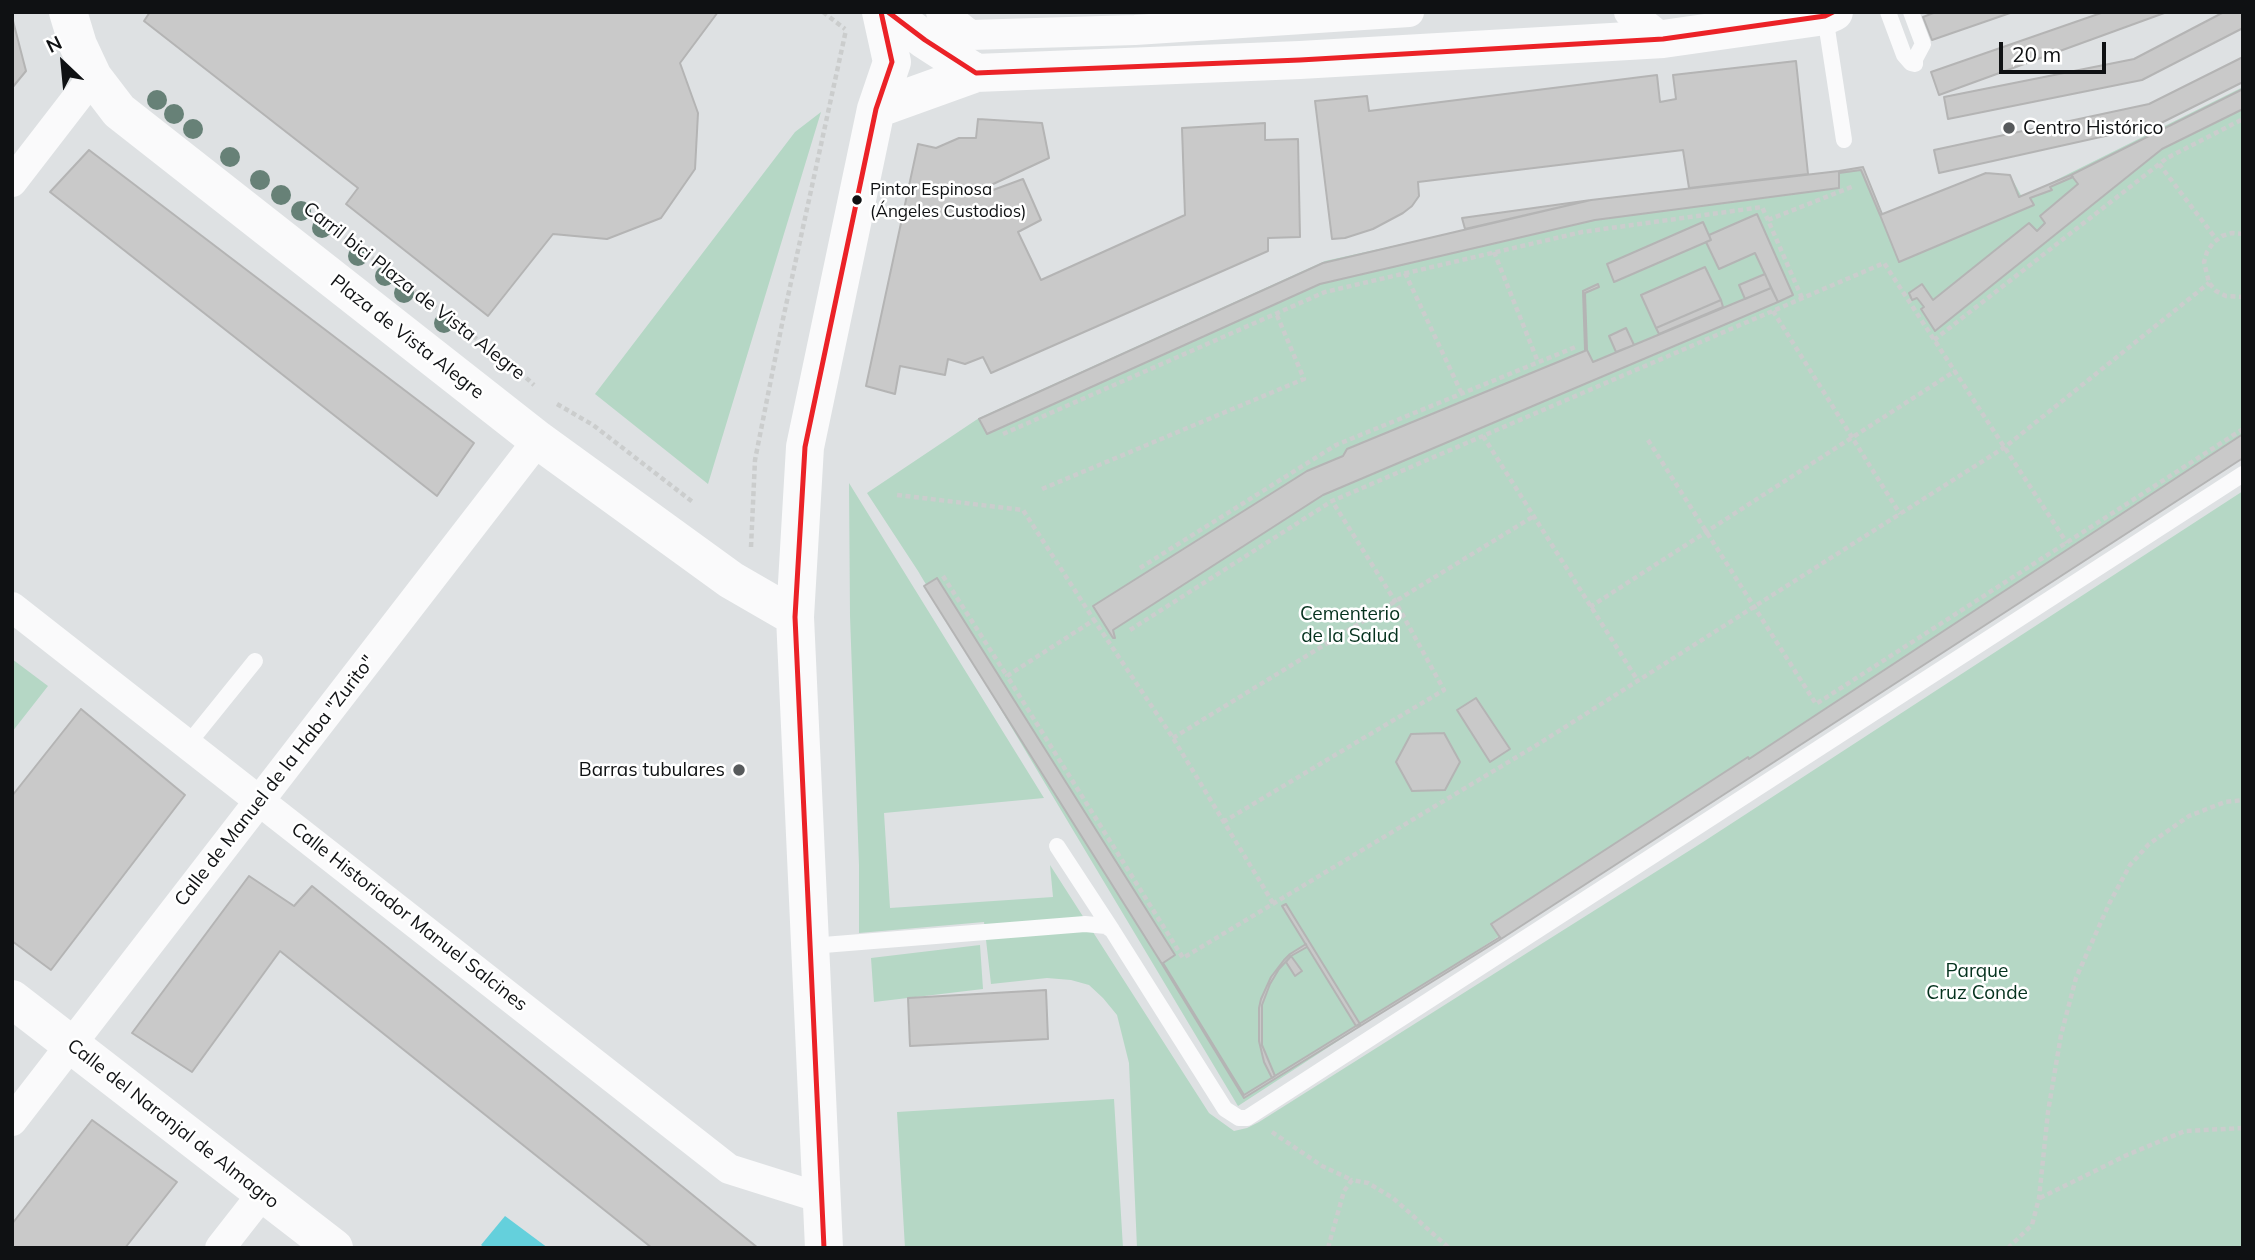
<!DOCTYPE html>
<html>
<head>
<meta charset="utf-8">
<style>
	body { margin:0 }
	#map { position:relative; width:2255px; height:1260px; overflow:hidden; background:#dee1e3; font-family:Mulish,sans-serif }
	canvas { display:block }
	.frame { position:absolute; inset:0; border:14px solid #0f1113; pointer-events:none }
	.north { position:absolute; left:28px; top:28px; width:70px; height:70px; -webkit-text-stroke:5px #fff; paint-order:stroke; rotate:334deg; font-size:19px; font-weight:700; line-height:28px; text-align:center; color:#0f1113 }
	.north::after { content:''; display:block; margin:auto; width:24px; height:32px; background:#0f1113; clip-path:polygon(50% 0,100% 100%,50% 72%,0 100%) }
	.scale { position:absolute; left:1999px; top:42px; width:107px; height:32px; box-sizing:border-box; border:4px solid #0f1113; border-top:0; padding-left:9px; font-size:21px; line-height:24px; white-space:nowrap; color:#0f1113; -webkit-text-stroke:5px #fff; paint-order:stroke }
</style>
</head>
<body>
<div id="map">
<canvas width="2255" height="1260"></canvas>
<div class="frame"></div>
<div class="north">N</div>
<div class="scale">20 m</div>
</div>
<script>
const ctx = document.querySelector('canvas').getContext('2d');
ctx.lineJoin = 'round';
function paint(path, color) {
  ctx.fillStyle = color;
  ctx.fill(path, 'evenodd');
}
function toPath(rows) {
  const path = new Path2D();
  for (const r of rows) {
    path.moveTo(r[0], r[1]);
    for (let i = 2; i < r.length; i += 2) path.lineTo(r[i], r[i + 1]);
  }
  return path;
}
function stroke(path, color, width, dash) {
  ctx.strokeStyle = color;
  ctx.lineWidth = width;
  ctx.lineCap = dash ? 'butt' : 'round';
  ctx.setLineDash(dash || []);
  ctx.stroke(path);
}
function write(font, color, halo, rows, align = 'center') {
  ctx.font = font + ' Mulish,sans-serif';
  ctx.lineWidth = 5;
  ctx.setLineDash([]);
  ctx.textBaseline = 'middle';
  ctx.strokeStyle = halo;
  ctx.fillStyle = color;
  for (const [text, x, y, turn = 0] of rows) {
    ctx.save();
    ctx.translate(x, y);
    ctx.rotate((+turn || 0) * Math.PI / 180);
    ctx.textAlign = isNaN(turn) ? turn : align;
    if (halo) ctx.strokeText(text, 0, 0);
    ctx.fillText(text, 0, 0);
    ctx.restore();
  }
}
paint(toPath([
	[2243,87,2243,452,1238,1106,918,571,867,493,979,418,1325,261,1591,202,1864,169,1883,215,2011,177,2022,197],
	[821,112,708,484,595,394,795,132],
	[849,483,1044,798,884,813,890,908,1053,897,1050,865,1209,1113,1234,1131,1247,1128,1259,1122,1703,842,2243,491,2243,1248,1137,1248,1129,1063,1117,1015,1103,998,1089,985,1071,980,1047,978,991,984,984,922,859,933,859,865,850,616],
	[12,659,48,686,12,732],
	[980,945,983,989,874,1002,871,958],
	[1114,1099,1123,1248,905,1248,897,1112]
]), '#b5d7c5');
paint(toPath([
	[505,1216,548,1248,485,1248,481,1245]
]), '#64d0dc');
const building = toPath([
	[150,12,718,12,680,63,698,113,695,169,661,218,607,239,553,234,488,316,346,204,358,188,144,21,150,12],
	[1936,12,2013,12,1932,40,1923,17,1936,12],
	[2104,12,2167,12,1939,95,1931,72,2104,12],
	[2224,12,2243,12,2243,28,2142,80,1948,119,1944,97,2134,59,2224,12],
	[12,17,26,71,12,88,12,17],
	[2243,57,2243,82,2159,124,1939,173,1934,150,2149,104,2243,57],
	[1796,61,1808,174,1689,188,1683,150,1418,182,1419,196,1412,206,1403,213,1373,229,1345,238,1332,239,1315,101,1367,96,1369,111,1657,75,1660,102,1676,99,1673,75,1796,61],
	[2243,89,2243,109,2162,149,1935,331,1921,309,1924,307,1917,298,1912,300,1909,293,1922,284,1933,300,2029,223,2037,231,2045,223,2040,216,2078,184,2071,175,2243,89],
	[978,119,1042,123,1049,158,991,185,993,190,1023,179,1041,220,1018,232,1041,280,1185,215,1182,128,1265,123,1265,140,1298,139,1300,237,1268,238,1268,251,991,373,983,357,965,364,948,359,945,375,900,366,895,394,866,386,918,144,936,148,959,138,976,138,978,119],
	[89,150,474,443,437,496,50,192,89,150],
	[1863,167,1882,214,1880,215,1861,170,1839,173,1839,171,1863,167],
	[1839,171,1839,188,1595,220,1320,284,987,434,979,419,1323,263,1591,200,1839,171],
	[1986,173,2010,175,2019,197,2071,175,2073,177,2050,187,2052,190,2030,198,2034,205,1899,262,1880,215,1986,173],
	[1591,200,1465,229,1462,218,1591,200],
	[1757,214,1793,295,1778,302,1755,253,1719,269,1706,242,1711,240,1709,235,1757,214],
	[1703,222,1711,240,1614,282,1607,264,1703,222],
	[1705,267,1721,300,1656,328,1641,295,1705,267],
	[1765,274,1771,288,1745,299,1739,285,1765,274],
	[1598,284,1599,287,1585,293,1587,350,1585,350,1583,291,1598,284],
	[1771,288,1778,302,1323,495,1113,630,1115,638,1113,638,1093,606,1307,471,1343,456,1347,449,1587,350,1593,362,1771,288],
	[1721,300,1723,307,1659,334,1656,328,1721,300],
	[1626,328,1634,345,1616,352,1609,336,1626,328],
	[2243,434,2243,458,1501,939,1491,924,1748,757,1749,759,2243,434],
	[937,578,1175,955,1163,963,1162,964,924,586,937,578],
	[1476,698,1510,749,1490,762,1457,710,1476,698],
	[81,709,185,795,51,970,12,941,12,796,81,709],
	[1444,733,1460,762,1445,790,1412,791,1396,762,1411,734,1444,733],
	[249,876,294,906,312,886,758,1248,652,1248,280,951,192,1072,132,1033,249,876],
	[1286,904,1360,1024,1356,1026,1282,906,1286,904],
	[1500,937,1501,939,1244,1098,1162,964,1163,963,1244,1095,1500,937],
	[1306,944,1307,947,1291,956,1279,969,1270,984,1262,1005,1262,1045,1275,1076,1272,1078,1264,1062,1259,1041,1259,1008,1261,999,1271,977,1284,960,1290,954,1306,944],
	[1291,956,1302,971,1295,976,1286,962,1291,956],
	[1046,990,1048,1039,910,1046,908,998,1046,990],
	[92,1120,177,1182,125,1248,12,1248,12,1224,92,1120]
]);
paint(building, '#c9c9c9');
stroke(building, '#b4b4b4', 2);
stroke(toPath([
	[823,12,845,29],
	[2159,164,2217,240],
	[2243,234,2232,233,2222,236,2213,243,2207,252,2204,262,2209,283,2216,291,2226,296,2243,297],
	[345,237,522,374,534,385],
	[1494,252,1538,362],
	[1405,273,1462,394],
	[1802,298,1768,220,1854,186],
	[1773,311,1900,514],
	[1934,340,2167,158,2243,119],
	[557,404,593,425,694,503],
	[1003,434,1325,292,1582,232,1762,207,1768,220],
	[1483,436,1638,681],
	[1648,440,1816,704,2243,429],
	[1042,489,1304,379,1276,313],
	[897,495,1023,510,1094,620],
	[751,547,755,460,783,319,846,30],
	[1140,568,1336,445,1578,346],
	[943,576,1007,676],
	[1590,607,1955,371],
	[1130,630,1332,501,1884,263,2067,543],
	[1173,738,1534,516],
	[1223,822,1444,690,1395,601,1332,501],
	[1273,903,1173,738,1094,620,1007,676,1183,958,1540,743,2005,447,2209,283],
	[1272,1132,1322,1166,1352,1180],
	[2040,1198,2127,1155,2185,1131,2243,1128],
	[1328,1248,1344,1191,1352,1180,1368,1183,1393,1198,1449,1248],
	[2008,1248,2032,1225,2039,1198,2048,1112,2061,1035,2076,978,2109,904,2130,865,2149,844,2189,816,2225,802,2243,800]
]), '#cbcdcd', 4.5, [5, 3.5]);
stroke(toPath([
	[1888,12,1904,55,1911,63,1915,64,1915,59,1923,44,1911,12],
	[1825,16,1844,140],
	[188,744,255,661],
	[1057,846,1112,930],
	[811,946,1085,924,1106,926,1112,930,1225,1109,1239,1118,1247,1118,2243,474]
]), '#fafafb', 16);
stroke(toPath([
	[941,12,970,35,1135,30,1409,12],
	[1629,12,1663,39],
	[12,182,93,77],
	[12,607,729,1169,821,1198],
	[12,1121,538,440],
	[220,1248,263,1193]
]), '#fafafb', 30);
stroke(toPath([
	[68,12,78,45,93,77,119,111,538,440,731,580,795,617],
	[888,12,925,40,976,73],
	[876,109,976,73,1300,60,1663,39,1825,16,1834,12],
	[12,999,334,1248],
	[824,1248,795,617,805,447,876,109,892,62,881,12]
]), '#fafafb', 38);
stroke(toPath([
	[888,12,925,40,976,73,1300,60,1663,39,1825,16,1833,12],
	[824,1248,795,617,805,447,876,109,892,62,881,12]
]), '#eb2227', 5);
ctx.fillStyle = '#678177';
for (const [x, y] of [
	[157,100],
	[174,114],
	[193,129],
	[230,157],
	[260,180],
	[281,195],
	[301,211],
	[322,228],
	[358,256],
	[385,276],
	[404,293],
	[444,323]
]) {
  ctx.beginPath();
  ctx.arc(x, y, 10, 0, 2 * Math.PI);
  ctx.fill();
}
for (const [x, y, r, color] of [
	[2009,128,7,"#575a5c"],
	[857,200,6,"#0f1113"],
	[739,770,7,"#575a5c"]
]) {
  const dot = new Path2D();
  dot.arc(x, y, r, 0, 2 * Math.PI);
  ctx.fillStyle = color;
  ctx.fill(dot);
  stroke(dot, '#fff', 2.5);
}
write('17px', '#0f1113', '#fff', [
	["Pintor Espinosa",870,190],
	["(Ángeles Custodios)",870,212]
], 'left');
write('19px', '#0f1113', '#fff', [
	["Centro Histórico",2023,128],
	["Barras tubulares",725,770,"right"]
], 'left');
write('19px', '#0f1113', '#fff', [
	["Carril bici Plaza de Vista Alegre",414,291,38],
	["Plaza de Vista Alegre",407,337,38],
	["Calle de Manuel de la Haba \"Zurito\"",275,781,-52],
	["Calle Historiador Manuel Salcines",409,917,38],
	["Calle del Naranjal de Almagro",173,1124,38]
]);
write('19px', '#05321e', '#fff', [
	["Cementerio",1350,614],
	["de la Salud",1350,636],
	["Parque",1977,971],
	["Cruz Conde",1977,993]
]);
</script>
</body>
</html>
